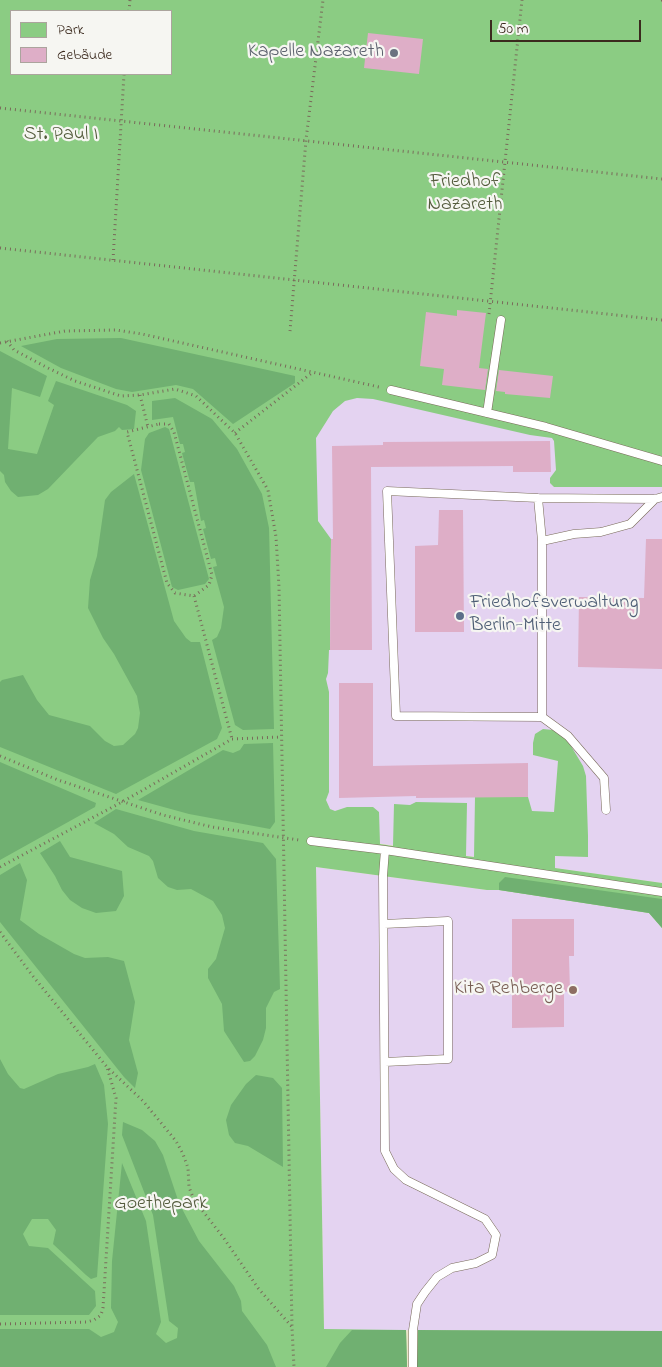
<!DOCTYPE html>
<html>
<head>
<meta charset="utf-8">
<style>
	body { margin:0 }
	#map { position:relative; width:662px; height:1367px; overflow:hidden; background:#ebe5c9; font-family:"Indie Flower",sans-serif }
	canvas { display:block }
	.legend { position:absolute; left:10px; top:10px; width:162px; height:65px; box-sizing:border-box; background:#f6f6f2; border:1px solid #aba49d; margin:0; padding:6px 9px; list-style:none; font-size:15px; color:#3b2a1e }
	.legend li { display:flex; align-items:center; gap:10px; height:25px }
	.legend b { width:25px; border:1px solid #aba49d }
	.scale { position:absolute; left:490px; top:20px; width:151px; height:22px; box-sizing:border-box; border:2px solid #3b2a1e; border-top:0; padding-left:6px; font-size:15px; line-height:18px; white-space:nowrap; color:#3b2a1e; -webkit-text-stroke:4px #f6f6f2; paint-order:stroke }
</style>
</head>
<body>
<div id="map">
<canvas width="662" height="1367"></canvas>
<ul class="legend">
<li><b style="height:14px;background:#8bcc83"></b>Park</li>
<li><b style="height:14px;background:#deaec7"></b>Gebäude</li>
</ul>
<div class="scale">50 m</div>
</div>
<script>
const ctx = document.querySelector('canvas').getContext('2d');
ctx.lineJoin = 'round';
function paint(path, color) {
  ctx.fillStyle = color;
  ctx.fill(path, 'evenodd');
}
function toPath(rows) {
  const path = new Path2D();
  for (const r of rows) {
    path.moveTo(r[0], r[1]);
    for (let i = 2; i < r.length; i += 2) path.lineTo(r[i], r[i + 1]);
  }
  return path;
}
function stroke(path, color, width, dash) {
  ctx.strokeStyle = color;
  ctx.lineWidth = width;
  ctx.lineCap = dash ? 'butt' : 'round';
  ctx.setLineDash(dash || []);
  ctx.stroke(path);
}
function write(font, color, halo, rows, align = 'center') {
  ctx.font = font + ' "Indie Flower",sans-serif';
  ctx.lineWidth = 4.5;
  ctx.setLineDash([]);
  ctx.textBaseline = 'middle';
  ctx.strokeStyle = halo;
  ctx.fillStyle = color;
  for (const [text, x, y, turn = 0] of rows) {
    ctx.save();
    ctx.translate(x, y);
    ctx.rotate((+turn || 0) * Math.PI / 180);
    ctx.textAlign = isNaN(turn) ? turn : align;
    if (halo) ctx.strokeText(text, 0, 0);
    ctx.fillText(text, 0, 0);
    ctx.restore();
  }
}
paint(toPath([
	[341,386,534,431,662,467,662,883,311,834,309,418],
	[316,867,487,890,499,890,649,913,662,928,662,1331,324,1330]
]), '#e4d3f1');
paint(toPath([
	[0,0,662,0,662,487,554,487,550,483,550,478,556,470,554,441,552,438,530,435,373,399,357,398,345,401,333,411,316,438,318,521,331,539,330,650,329,650,328,673,326,679,329,692,329,792,326,800,330,809,335,811,347,807,373,807,379,812,380,844,393,846,394,804,410,805,416,802,467,803,466,856,474,857,475,797,528,797,532,811,554,812,558,761,533,755,533,743,535,734,543,729,553,730,560,732,571,746,583,766,586,776,588,836,588,857,555,856,555,868,662,883,662,928,649,913,499,890,487,890,316,867,324,1329,406,1330,407,1367,0,1367],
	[11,11,171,11,171,74,11,74]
]), '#8bcc83');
paint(toPath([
	[121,338,295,376,295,383,233,424,193,389,176,385,132,392,116,389,61,368,21,346,57,339],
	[0,351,47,376,40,397,12,388,8,449,37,454,54,405,48,401,56,381,127,405,136,411,134,429,122,430,119,427,115,431,98,437,48,489,38,495,18,497,11,491,5,482,4,475,0,471],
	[175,398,212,419,237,449,262,494,269,528,274,729,243,730,235,725,212,640,217,637,221,628,224,607,213,567,217,566,215,558,211,559,203,529,206,528,204,520,201,521,194,482,190,482,182,453,185,452,183,444,180,444,173,417,152,420,152,401],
	[165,427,169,429,209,579,205,584,178,590,172,587,141,470,145,439,149,433],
	[134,474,174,621,186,638,191,642,200,642,222,728,217,739,116,794,0,747,0,682,2,680,23,675,37,700,49,715,90,726,105,741,114,746,123,745,135,734,138,728,140,713,137,696,114,654,103,638,88,608,90,580,97,556,105,500,111,492],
	[273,743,275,822,270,829,189,814,138,800,223,750,233,753,240,750,244,744],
	[0,762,96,803,95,807,0,860],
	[116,809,194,831,263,843,276,859,280,989,274,992,266,1008,266,1028,263,1040,255,1056,250,1061,244,1062,224,1031,222,1004,208,978,208,969,216,959,225,928,222,915,213,901,191,889,177,890,168,887,158,878,153,861,149,856,128,847,114,834,94,823],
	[60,841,70,857,122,871,124,896,116,911,96,913,82,908,70,900,62,890,55,876,40,853],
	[20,863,27,880,20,920,39,934,74,954,85,958,108,957,124,961,135,1002,129,1040,138,1073,135,1088,124,1077,0,922,0,875],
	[505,877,662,899,662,928,649,913,499,890,499,883],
	[0,1059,8,1074,20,1088,24,1089,58,1074,88,1067,95,1064,104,1085,108,1124,97,1277,91,1279,86,1275,53,1244,56,1230,48,1219,32,1219,23,1234,29,1246,48,1248,95,1291,96,1306,89,1315,0,1315],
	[256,1075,273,1078,282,1088,283,1167,248,1146,235,1143,229,1135,226,1120,231,1105,246,1084],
	[123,1122,142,1130,155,1141,163,1155,179,1203,199,1241,234,1286,241,1301,242,1311,267,1345,276,1367,0,1367,0,1329,89,1329,101,1337,114,1332,118,1322,111,1308,112,1261,122,1163,146,1221,161,1322,156,1334,166,1343,177,1338,178,1328,169,1321,153,1215,122,1135],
	[352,1330,406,1330,407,1367,326,1367,340,1343],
	[418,1330,662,1331,662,1367,417,1367]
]), '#70b071');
paint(toPath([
	[368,33,423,39,419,74,364,68],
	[457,310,486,313,479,368,488,369,485,390,442,385,444,369,420,366,426,312,457,316],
	[499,370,553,376,550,398,505,394,505,392,496,391],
	[550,441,551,472,513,472,513,466,371,467,372,650,330,650,331,539,333,539,332,446,383,445,383,442],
	[439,510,463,510,464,632,415,632,415,546,438,545],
	[646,539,662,539,662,669,578,667,579,597,644,598],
	[339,683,373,683,373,766,528,763,528,797,416,798,416,796,339,798],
	[512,919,574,919,574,956,569,956,570,991,564,992,564,1027,512,1028]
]), '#deaec7');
const lane = toPath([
	[391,390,546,427,662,461],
	[487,413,501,320],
	[538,498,542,541,542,717,396,716,387,491,538,498,655,499,662,497],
	[542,541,574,534,601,532,630,524,655,499],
	[542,717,568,736,604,778,606,810],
	[311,841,385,850,662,892],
	[385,850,383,876,385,1151,394,1169,406,1180,485,1219,496,1235,492,1255,476,1263,452,1268,437,1277,425,1292,417,1304,413,1330,413,1367],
	[384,924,448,921,448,1059,385,1062]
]);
stroke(lane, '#796b5a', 9);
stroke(toPath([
	[661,0,662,0],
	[129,11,130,0],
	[0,108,662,179],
	[0,248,662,320],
	[113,260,124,74],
	[489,314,522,0],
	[290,331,306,140,323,0],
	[7,341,14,350,48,368,75,381,121,396,140,395,175,389,196,396,235,433,268,490,276,537,279,587,292,1328,294,1367],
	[0,343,65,331,116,330,142,334,379,387],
	[140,395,148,427],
	[159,424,169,424,174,432,212,575,209,585,194,596,175,593,167,583,127,432,159,424],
	[235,433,313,372],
	[194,596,232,739],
	[0,756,58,780,163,815,212,827,299,840],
	[0,867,122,802,232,739,281,737],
	[0,932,32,975,107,1067,143,1101,176,1141,183,1154,188,1168,189,1187,194,1200,223,1237,258,1288,292,1327],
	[0,1324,87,1322,94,1320,101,1315,103,1308,116,1098,107,1067]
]), '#796b5a', 3, [1, 4]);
stroke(lane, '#fff', 8);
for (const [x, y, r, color] of [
	[394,53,5,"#6b7280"],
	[460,616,5,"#5c6f8a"],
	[573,990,5,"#8d6e63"]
]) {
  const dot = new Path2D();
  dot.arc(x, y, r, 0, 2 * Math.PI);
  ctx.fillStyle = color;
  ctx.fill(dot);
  stroke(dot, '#f6f6f2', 2);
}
write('20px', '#5b616d', '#f6f6f2', [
	["Kapelle Nazareth",384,53]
], 'right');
write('20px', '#535b3c', '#f6f6f2', [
	["St. Paul I",61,136],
	["Friedhof",465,183],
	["Nazareth",465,206],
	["Goethepark",161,1205]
]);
write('20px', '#4e5e75', '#f6f6f2', [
	["Friedhofsverwaltung",470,604],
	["Berlin-Mitte",470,627]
], 'left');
write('20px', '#785e54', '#f6f6f2', [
	["Kita Rehberge",563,990]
], 'right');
</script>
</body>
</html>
